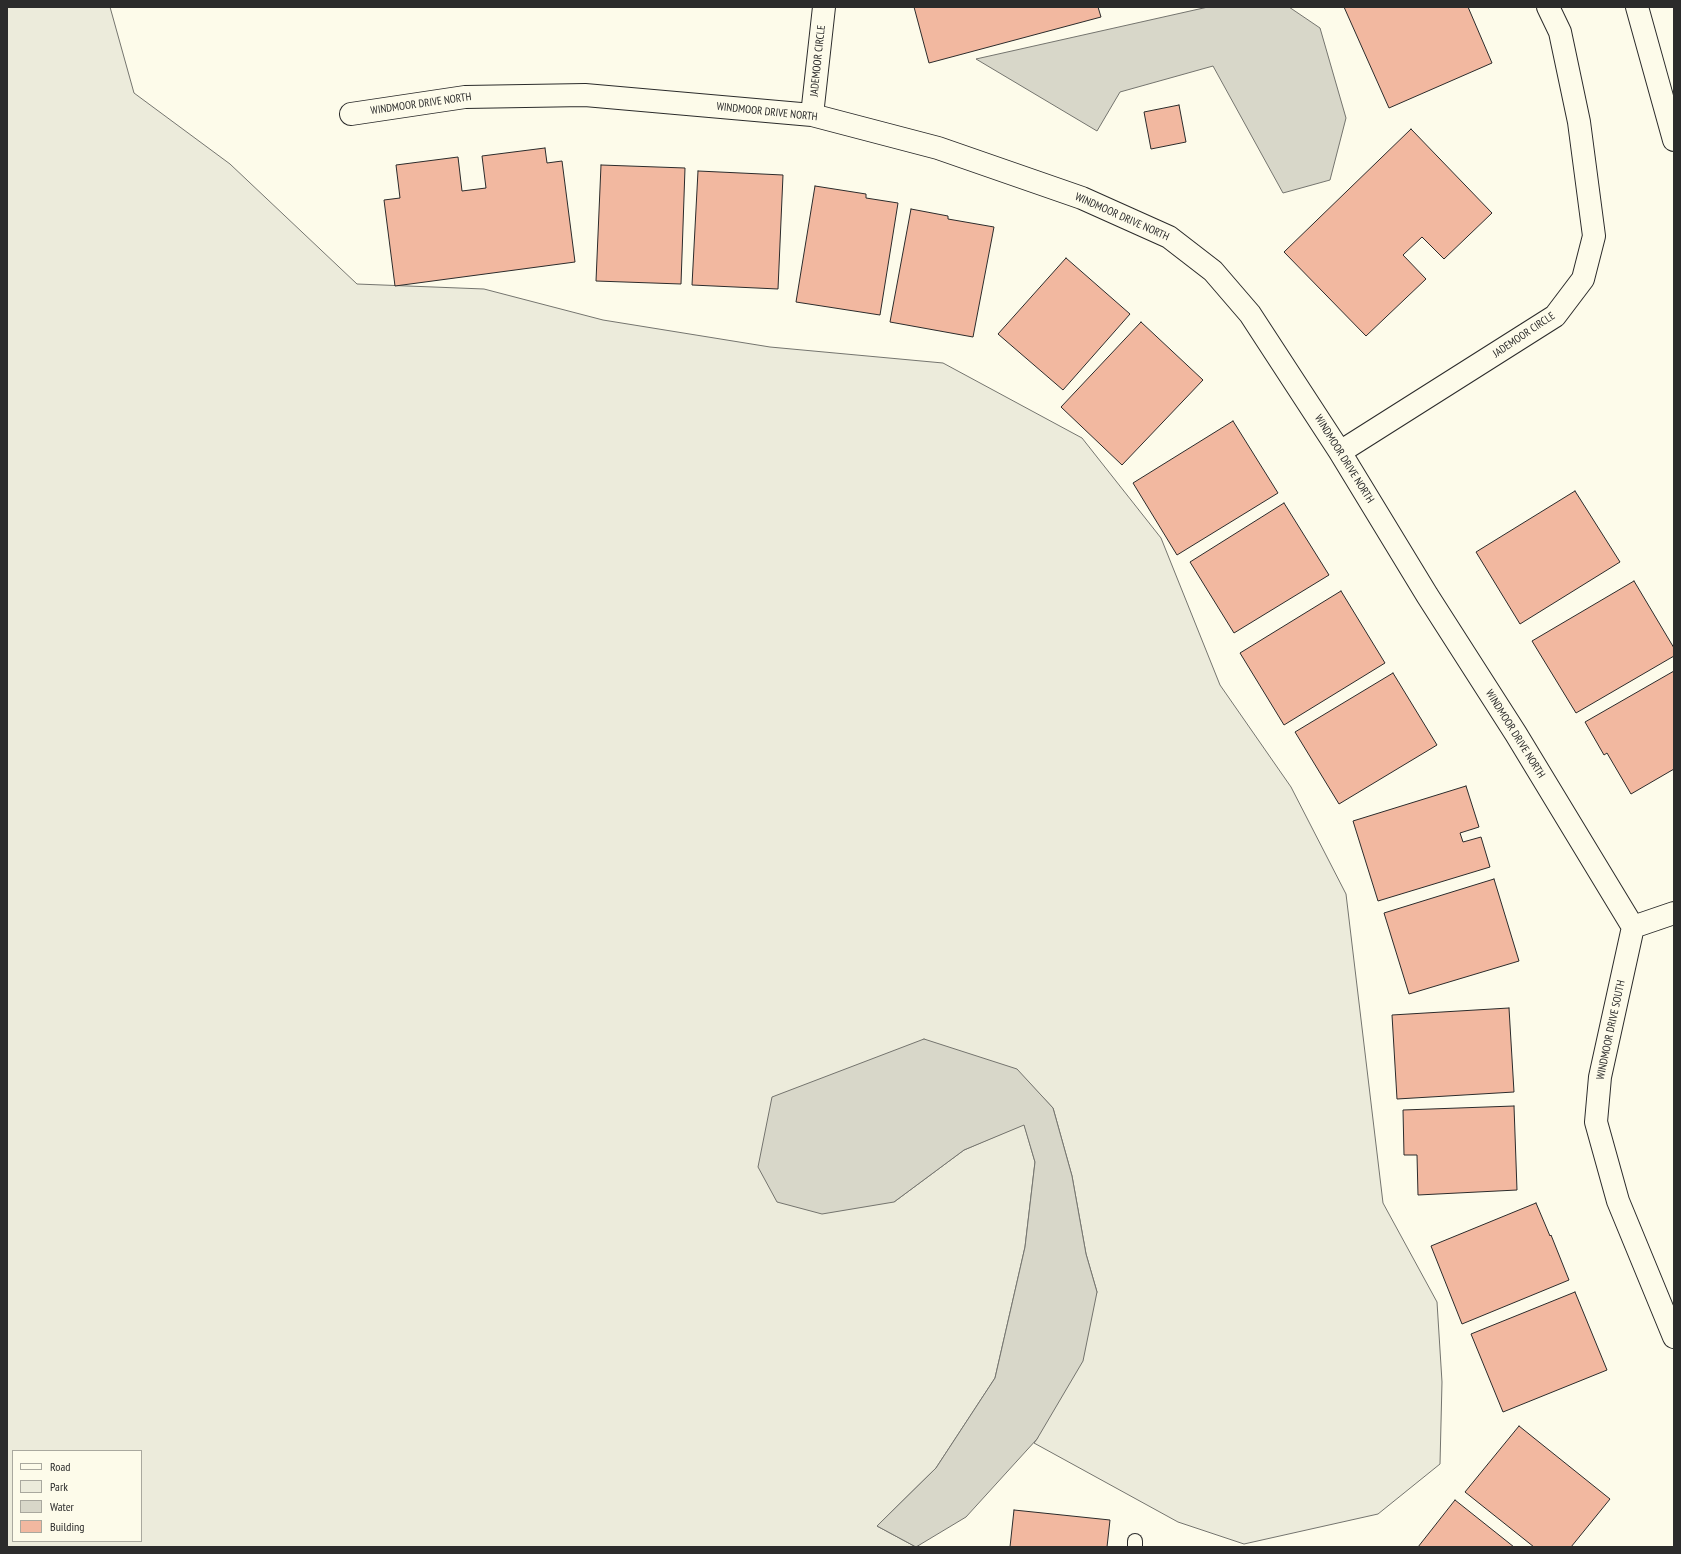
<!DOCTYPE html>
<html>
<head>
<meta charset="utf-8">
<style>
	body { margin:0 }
	#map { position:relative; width:1681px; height:1554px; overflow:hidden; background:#fdfbea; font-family:"PT Sans Narrow",sans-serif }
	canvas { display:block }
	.frame { position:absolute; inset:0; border:8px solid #2b2b2b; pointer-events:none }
	.legend { position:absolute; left:12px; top:1450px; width:130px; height:92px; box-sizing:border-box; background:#fdfbea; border:1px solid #a9a89e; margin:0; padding:5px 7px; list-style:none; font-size:12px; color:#2b2b2b }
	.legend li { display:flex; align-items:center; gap:8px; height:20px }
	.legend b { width:20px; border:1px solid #a9a89e }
</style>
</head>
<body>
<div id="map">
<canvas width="1681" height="1554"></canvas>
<div class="frame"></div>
<ul class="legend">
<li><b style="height:5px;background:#fdfbea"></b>Road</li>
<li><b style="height:11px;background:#ecebdb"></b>Park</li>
<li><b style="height:11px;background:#d8d7c9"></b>Water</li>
<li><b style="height:11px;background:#f2b8a0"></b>Building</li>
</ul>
</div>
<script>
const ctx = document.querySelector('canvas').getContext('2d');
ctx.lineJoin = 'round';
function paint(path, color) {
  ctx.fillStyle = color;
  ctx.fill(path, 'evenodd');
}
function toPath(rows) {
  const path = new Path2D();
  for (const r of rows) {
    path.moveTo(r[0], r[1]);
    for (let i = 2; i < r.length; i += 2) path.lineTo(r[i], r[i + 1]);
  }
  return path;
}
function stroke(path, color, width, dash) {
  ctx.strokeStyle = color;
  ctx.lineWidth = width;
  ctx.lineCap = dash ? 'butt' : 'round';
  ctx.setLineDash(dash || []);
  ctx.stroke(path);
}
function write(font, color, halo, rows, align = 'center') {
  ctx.font = font + ' "PT Sans Narrow",sans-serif';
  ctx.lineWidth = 3;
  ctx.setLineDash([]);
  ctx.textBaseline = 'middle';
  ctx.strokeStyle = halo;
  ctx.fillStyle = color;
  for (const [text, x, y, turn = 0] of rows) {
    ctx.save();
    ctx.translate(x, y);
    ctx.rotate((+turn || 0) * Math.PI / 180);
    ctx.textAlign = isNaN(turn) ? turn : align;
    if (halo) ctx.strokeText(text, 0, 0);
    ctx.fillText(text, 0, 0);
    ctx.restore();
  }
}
const green = toPath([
	[7,7,110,7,134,93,230,164,357,284,484,289,603,320,770,347,943,363,1082,438,1161,538,1220,685,1291,787,1346,894,1383,1203,1437,1302,1442,1382,1440,1464,1378,1514,1244,1544,1178,1522,1034,1443,1037,1439,1097,1292,1086,1254,1072,1176,1053,1108,1017,1070,894,1202,964,1150,1024,1124,1035,1162,1025,1247,995,1378,936,1468,877,1526,916,1547,7,1547,7,7],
	[13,1451,141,1451,141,1541,13,1541,13,1451]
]);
paint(green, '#ecebdb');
stroke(green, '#74746e', 1);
const water = toPath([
	[1208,7,1289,7,1320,28,1346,118,1330,180,1283,193,1213,66,1120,92,1097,131,976,59,1208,7],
	[924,1039,1017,1069,1053,1108,1072,1176,1086,1254,1097,1292,1083,1361,1037,1439,966,1517,916,1547,877,1526,936,1468,995,1378,1025,1247,1035,1162,1024,1125,964,1150,894,1202,822,1214,777,1202,758,1167,772,1097,924,1039]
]);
paint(water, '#d8d7c9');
stroke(water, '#74746e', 1);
const building = toPath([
	[914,7,1098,7,1101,17,929,63,914,7],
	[1344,7,1468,7,1492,63,1389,108,1344,7],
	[1179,105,1186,142,1151,149,1144,112,1179,105],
	[1411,129,1492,213,1444,259,1422,237,1403,255,1426,279,1366,336,1284,252,1411,129],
	[545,148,547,163,562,161,575,262,395,286,384,200,400,198,396,165,458,157,462,191,486,188,482,156,545,148],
	[601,165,685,168,681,284,596,281,601,165],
	[698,171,783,175,778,289,692,285,698,171],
	[815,186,866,194,866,198,898,203,880,315,796,302,815,186],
	[911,209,948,216,948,219,994,227,973,337,890,322,911,209],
	[1066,258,1130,314,1063,390,998,334,1066,258],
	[1141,322,1203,380,1122,465,1061,407,1141,322],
	[1233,421,1278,493,1177,555,1133,483,1233,421],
	[1575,491,1620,562,1520,624,1476,552,1575,491],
	[1284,503,1329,575,1234,633,1190,562,1284,503],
	[1634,581,1674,648,1674,656,1576,713,1532,641,1634,581],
	[1341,591,1385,663,1284,725,1240,653,1341,591],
	[1674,671,1674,769,1631,794,1607,753,1604,755,1585,722,1674,671],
	[1393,673,1437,745,1339,804,1295,732,1393,673],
	[1466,786,1479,827,1460,833,1463,842,1481,837,1490,867,1378,901,1353,821,1466,786],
	[1494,879,1519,961,1409,994,1384,913,1494,879],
	[1509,1008,1514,1092,1397,1099,1392,1015,1509,1008],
	[1514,1106,1517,1190,1418,1195,1417,1155,1404,1155,1403,1110,1514,1106],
	[1536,1203,1550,1236,1551,1235,1569,1280,1462,1324,1431,1246,1536,1203],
	[1575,1292,1607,1370,1503,1412,1471,1334,1575,1292],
	[1519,1426,1610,1499,1571,1547,1534,1547,1465,1492,1519,1426],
	[1455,1500,1514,1547,1418,1547,1455,1500],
	[1014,1510,1110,1520,1107,1547,1010,1547,1014,1510]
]);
paint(building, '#f2b8a0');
stroke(building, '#2b2b2b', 1);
const service = toPath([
	[1135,1541,1135,1547]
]);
const minor = toPath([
	[351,114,465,97,585,95,812,115,938,148,1082,198,1169,237,1213,271,1250,314,1340,452,1427,595,1516,734,1633,927],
	[812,115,824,7],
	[1340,452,1555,316,1583,279,1594,236,1579,122,1560,32,1548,7],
	[1633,927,1600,1077,1596,1122,1618,1201,1674,1337],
	[1633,927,1674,913]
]);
const tertiary = toPath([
	[1637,7,1674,140]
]);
stroke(service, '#2b2b2b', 16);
stroke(minor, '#2b2b2b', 24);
stroke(tertiary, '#2b2b2b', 24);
stroke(service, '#fdfbea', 14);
stroke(minor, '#fdfbea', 22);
stroke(tertiary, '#fdfbea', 22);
write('11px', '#2b2b2b', '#fdfbea', [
	["JADEMOOR CIRCLE",818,61,-84],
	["WINDMOOR DRIVE NORTH",421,104,-8],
	["WINDMOOR DRIVE NORTH",767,112,6],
	["WINDMOOR DRIVE NORTH",1122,217,24],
	["JADEMOOR CIRCLE",1524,335,-34],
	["WINDMOOR DRIVE NORTH",1344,459,58],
	["WINDMOOR DRIVE NORTH",1515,734,58],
	["WINDMOOR DRIVE SOUTH",1611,1030,-78]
]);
</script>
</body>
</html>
